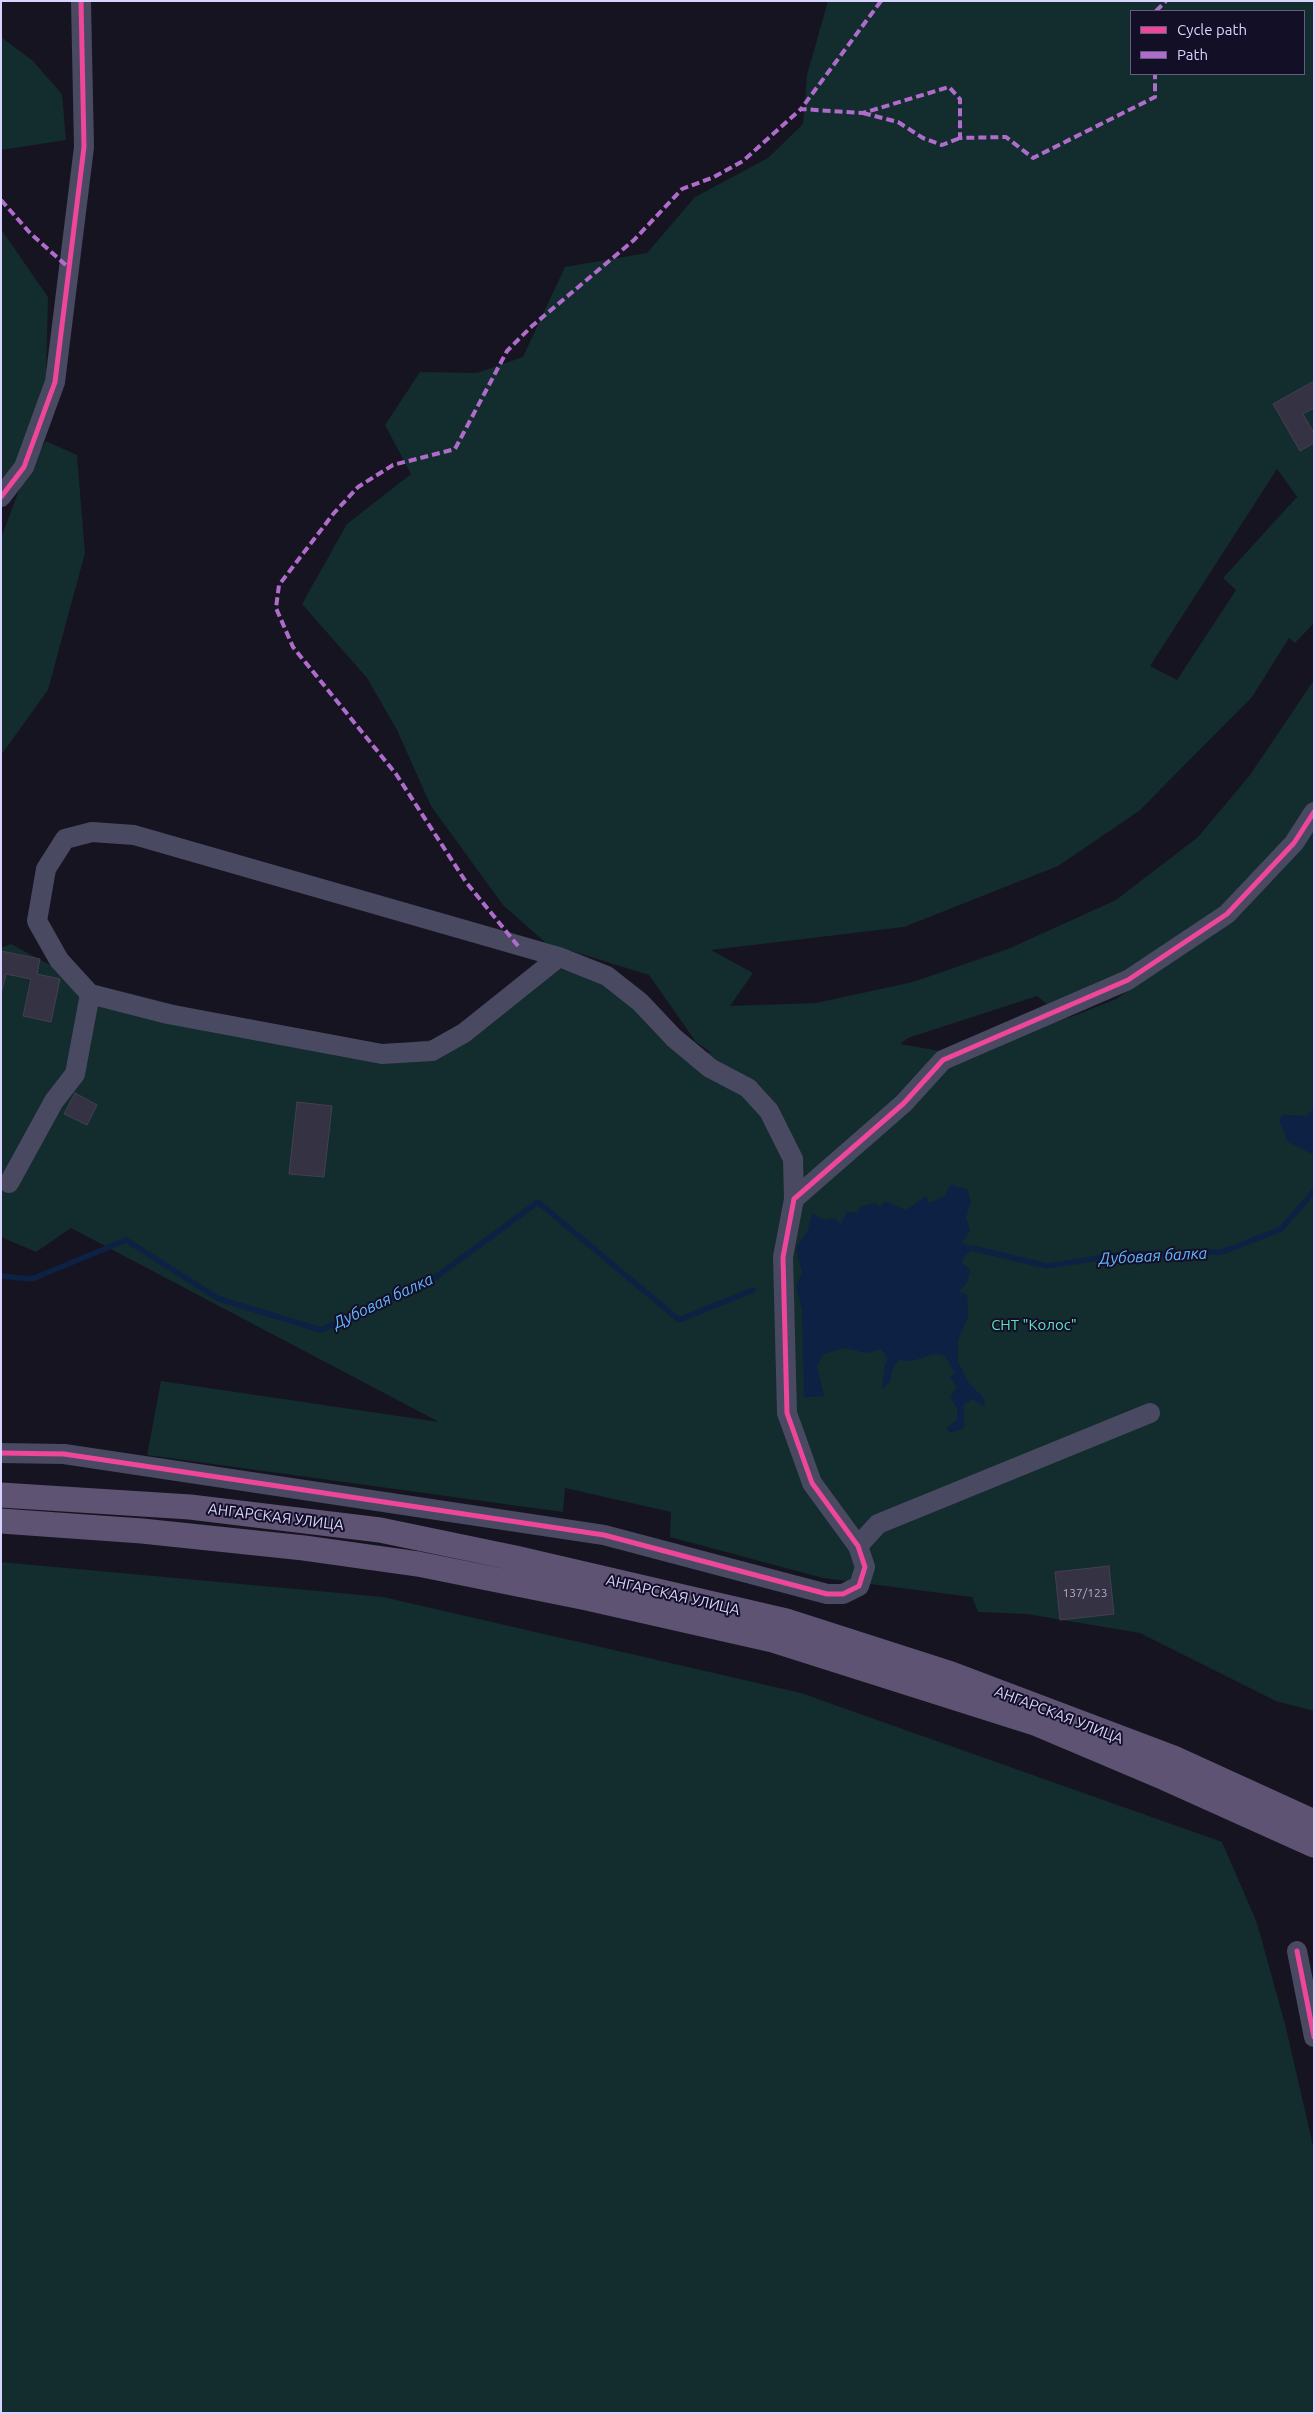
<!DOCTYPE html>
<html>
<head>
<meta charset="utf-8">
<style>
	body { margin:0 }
	#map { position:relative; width:1315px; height:2414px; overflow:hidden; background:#161421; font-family:Ubuntu,sans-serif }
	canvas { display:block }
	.frame { position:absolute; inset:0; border:2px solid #d9d4ff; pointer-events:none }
	.legend { position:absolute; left:1130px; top:10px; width:175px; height:65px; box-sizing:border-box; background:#130f26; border:1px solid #625e7d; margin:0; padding:6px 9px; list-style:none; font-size:15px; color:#d9d4ff }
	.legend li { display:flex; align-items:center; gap:10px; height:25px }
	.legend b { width:25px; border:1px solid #625e7d }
</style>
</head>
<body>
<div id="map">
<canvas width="1315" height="2414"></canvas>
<div class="frame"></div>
<ul class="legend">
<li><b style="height:6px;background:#ed469a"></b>Cycle path</li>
<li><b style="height:6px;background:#b06ccc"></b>Path</li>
</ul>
</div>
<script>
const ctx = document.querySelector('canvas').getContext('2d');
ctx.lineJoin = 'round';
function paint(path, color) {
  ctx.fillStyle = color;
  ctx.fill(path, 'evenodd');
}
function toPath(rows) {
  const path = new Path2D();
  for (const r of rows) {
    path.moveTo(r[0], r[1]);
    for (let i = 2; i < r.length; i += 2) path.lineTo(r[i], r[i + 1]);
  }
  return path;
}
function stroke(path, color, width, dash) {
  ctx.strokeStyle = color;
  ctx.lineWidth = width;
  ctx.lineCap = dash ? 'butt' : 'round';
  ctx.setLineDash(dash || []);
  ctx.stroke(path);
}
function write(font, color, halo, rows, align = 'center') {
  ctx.font = font + ' Ubuntu,sans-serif';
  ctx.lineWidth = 4;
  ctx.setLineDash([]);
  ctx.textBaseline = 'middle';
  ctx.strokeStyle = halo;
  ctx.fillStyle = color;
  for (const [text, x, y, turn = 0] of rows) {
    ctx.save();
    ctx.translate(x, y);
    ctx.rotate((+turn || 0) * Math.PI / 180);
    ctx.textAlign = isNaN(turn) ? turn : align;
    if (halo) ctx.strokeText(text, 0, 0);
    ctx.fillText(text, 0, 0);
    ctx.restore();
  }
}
paint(toPath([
	[828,1,1314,1,1314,623,1295,643,1289,638,1252,697,1139,811,1058,866,904,927,711,950,753,973,730,1006,816,1003,913,982,1008,949,1116,900,1198,837,1250,775,1314,680,1314,1711,1276,1701,1140,1633,1027,1614,978,1612,972,1597,823,1578,670,1537,671,1512,565,1488,563,1512,147,1455,161,1381,439,1422,71,1228,36,1252,1,1237,1,948,11,944,80,981,212,1014,385,1045,439,1039,541,963,569,972,598,977,678,1047,712,1053,696,1042,649,975,546,943,503,905,431,806,397,730,367,678,302,604,347,524,411,474,385,425,420,372,477,373,523,357,565,267,647,253,695,197,768,158,803,124,807,75],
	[1131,11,1304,11,1304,74,1131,74],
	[1277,469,1298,498,1296,498,1223,578,1236,590,1177,680,1150,666],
	[1304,837,1280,873,1185,950,1116,999,1071,1017,1021,1027,963,1055,900,1044,908,1038,1037,996,1047,1004,1121,977,1221,909],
	[1,37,33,61,62,94,66,140,1,150],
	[1,229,48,297,46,378,18,467,1,486],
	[46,441,77,455,85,553,48,690,1,755,1,538,24,477],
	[1,1562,383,1597,801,1693,1222,1842,1257,1923,1286,2028,1314,2150,1314,2413,1,2413]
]), '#132c2d');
paint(toPath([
	[1314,1108,1314,1155,1288,1142,1279,1120,1283,1115,1307,1116],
	[950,1185,967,1189,971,1201,966,1217,970,1231,962,1242,972,1248,961,1262,970,1270,967,1283,958,1292,967,1294,968,1317,958,1340,958,1362,969,1383,983,1397,985,1407,973,1399,964,1404,964,1428,950,1433,947,1428,957,1420,957,1408,950,1397,957,1387,950,1377,955,1373,945,1356,934,1354,912,1361,899,1360,892,1370,890,1382,882,1389,885,1364,888,1359,881,1349,867,1353,844,1348,823,1354,817,1367,824,1396,804,1397,802,1310,796,1286,802,1272,796,1248,808,1230,812,1214,825,1220,835,1218,841,1224,847,1212,858,1213,860,1207,875,1203,880,1207,885,1201,906,1210,926,1196,929,1203,945,1196]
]), '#0d2144');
stroke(toPath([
	[965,1249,972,1248,1047,1266,1125,1254,1222,1252,1281,1229,1314,1191],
	[1,1276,32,1279,126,1240,219,1299,321,1330,429,1282,538,1202,679,1320,753,1290]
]), '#0d2144', 5.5);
const building = toPath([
	[1314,381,1314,408,1303,414,1314,433,1314,443,1300,451,1273,404,1314,381],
	[1,951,40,959,37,974,60,979,51,1022,23,1016,31,979,6,974,1,994,1,951],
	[75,1093,97,1105,87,1125,64,1114,75,1093],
	[297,1102,332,1106,324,1177,289,1174,297,1102],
	[1109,1566,1114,1614,1060,1620,1055,1572,1109,1566]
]);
paint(building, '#343243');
stroke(building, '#433f54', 1);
stroke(toPath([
	[1,497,24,467,55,382,84,147,81,1],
	[9,1183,54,1101,75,1074,90,994],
	[794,1199,904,1103,943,1060,1128,980,1227,914,1294,843,1314,812],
	[1,1453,64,1454,604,1535,827,1594,843,1594,859,1586,865,1567,858,1546,812,1483,787,1413,783,1257,794,1199,793,1159,769,1111,748,1088,710,1068,674,1038,640,1002,607,976,559,957,134,835,92,832,65,839,46,869,37,921,59,960,90,994,168,1014,382,1054,432,1051,464,1033,559,957],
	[858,1546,878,1524,1150,1413],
	[1297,1951,1314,2037]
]), '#4a4962', 20);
stroke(toPath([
	[1,1495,190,1507,380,1530,515,1558,786,1621,951,1674,1176,1759,1314,1822],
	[1,1521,142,1531,304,1548,418,1564,587,1598,773,1640,1035,1723,1165,1778,1314,1845]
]), '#5e5373', 25);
stroke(toPath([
	[881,1,801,109,863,113,949,87,960,99,960,138,1006,137,1033,158,1155,97,1155,74],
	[1156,11,1166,1],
	[863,113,898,122,923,138,942,145,960,138],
	[1,200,30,233,69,268],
	[518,946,466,882,396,774,293,647,276,608,279,585,334,513,358,487,393,465,455,449,507,351,532,326,634,240,682,189,714,177,743,161,801,109]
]), '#b06ccc', 4, [8, 4]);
stroke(toPath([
	[1,497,24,467,55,382,84,147,81,1],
	[1,1453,64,1454,604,1535,827,1594,843,1594,859,1586,865,1567,858,1546,812,1483,787,1413,783,1257,794,1199,904,1103,943,1060,1128,980,1227,914,1294,843,1314,812],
	[1297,1951,1314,2037]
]), '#ed469a', 5);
write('12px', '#b0acd0', null, [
	["137/123",1085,1593]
]);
write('15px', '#5fe0c0', '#130f26', [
	["СНТ \"Колос\"",1034,1325]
]);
write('15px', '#d9d4ff', '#130f26', [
	["АНГАРСКАЯ УЛИЦА",276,1517,7],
	["АНГАРСКАЯ УЛИЦА",673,1595,13],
	["АНГАРСКАЯ УЛИЦА",1059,1715,21]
]);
write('italic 16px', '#62b6ff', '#130f26', [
	["Дубовая балка",1153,1256,-3],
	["Дубовая балка",383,1301,-25]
]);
</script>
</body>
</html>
